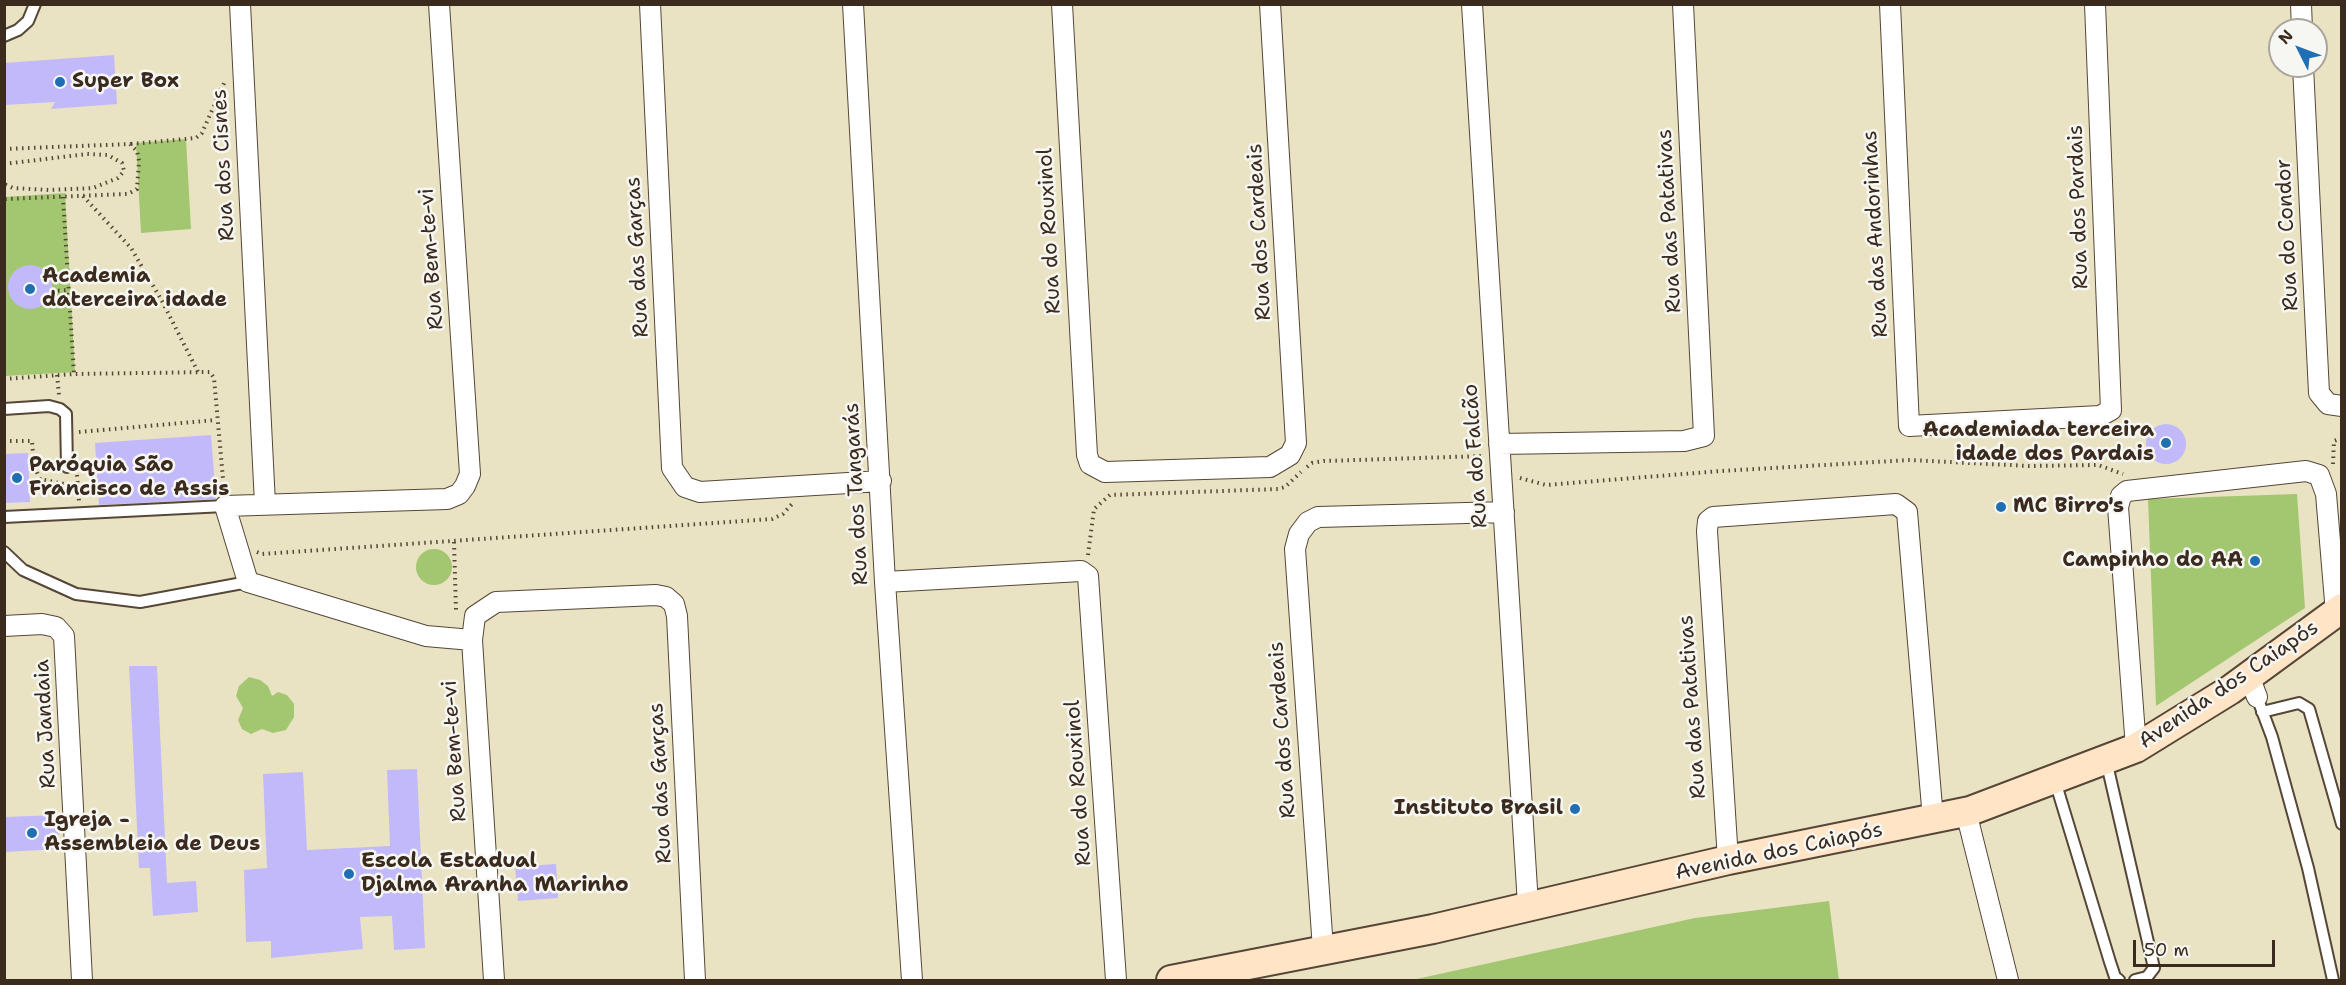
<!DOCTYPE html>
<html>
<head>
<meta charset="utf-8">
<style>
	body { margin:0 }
	#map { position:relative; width:2346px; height:985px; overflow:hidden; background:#eae3c3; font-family:"Shantell Sans",sans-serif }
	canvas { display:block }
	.frame { position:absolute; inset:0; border:6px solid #3b2a1e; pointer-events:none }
	.north { position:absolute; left:2268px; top:18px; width:60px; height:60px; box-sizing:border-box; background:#f6f6f2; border:2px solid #aba49d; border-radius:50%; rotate:312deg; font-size:16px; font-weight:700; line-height:24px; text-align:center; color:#3b2a1e }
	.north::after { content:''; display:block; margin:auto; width:21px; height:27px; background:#1f6fb2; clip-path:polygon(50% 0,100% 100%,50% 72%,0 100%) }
	.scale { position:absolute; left:2133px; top:940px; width:142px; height:27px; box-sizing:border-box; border:3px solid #3b2a1e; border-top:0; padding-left:8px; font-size:18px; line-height:21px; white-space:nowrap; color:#3b2a1e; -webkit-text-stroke:4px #f6f6f2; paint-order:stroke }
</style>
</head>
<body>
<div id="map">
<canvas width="2346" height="985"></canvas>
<div class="frame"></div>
<div class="north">N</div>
<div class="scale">50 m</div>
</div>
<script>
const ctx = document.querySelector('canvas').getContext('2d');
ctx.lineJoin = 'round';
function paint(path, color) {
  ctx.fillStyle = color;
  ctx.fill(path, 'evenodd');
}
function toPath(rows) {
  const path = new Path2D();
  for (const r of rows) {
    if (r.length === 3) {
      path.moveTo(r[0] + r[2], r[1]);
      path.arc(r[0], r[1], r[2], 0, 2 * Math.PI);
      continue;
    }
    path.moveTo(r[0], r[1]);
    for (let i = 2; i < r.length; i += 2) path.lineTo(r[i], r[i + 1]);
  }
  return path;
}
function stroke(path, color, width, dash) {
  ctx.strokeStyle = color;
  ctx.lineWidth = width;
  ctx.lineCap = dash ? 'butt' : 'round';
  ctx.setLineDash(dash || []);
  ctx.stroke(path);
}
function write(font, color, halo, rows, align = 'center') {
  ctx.font = font + ' "Shantell Sans",sans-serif';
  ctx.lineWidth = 5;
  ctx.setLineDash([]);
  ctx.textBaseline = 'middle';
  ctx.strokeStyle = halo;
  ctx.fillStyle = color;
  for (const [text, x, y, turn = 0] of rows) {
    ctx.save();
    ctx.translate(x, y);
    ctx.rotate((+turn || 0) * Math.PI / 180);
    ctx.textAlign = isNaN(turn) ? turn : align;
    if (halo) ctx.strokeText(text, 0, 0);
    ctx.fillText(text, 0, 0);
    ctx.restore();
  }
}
paint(toPath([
	[186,139,191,229,141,233,136,143],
	[65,193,75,372,5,376,5,197],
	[2297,494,2305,608,2156,706,2148,499],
	[434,567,18],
	[249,677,260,680,268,686,272,696,278,692,287,695,294,704,294,717,286,730,273,733,262,729,251,734,242,729,238,720,243,708,236,696,239,686],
	[1829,901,1839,980,1412,980,1695,918]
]), '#a3c670');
paint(toPath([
	[114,55,117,104,51,109,55,102,4,105,4,63],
	[30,287,22],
	[2166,444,20],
	[211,435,216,499,99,505,95,443],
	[28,453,30,502,4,503,4,454],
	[129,666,157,666,167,883,196,881,198,912,153,916,150,868,139,868],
	[417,769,425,948,394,950,392,916,360,917,363,949,271,958,271,941,246,942,244,870,267,868,263,774,303,772,307,850,390,846,387,770],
	[58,815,59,849,4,852,4,817],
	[556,864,558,898,518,901,515,867]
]), '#c2b9fa');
const lane = toPath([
	[4,36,18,30,28,21,35,4],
	[4,409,49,406,60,409,66,414,67,467],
	[4,517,225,506],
	[4,552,23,570,76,594,140,602,248,582],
	[2257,697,2272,737,2308,868,2333,980],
	[2262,712,2299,703,2309,709,2342,824],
	[2106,760,2154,968,2147,977,2135,980],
	[2055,781,2110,962,2115,977,2119,980]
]);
const street = toPath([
	[240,4,265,504],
	[439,4,470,474,465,486,459,494,447,499,225,506,248,582,426,636,472,640],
	[650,4,672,468,685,487,700,492,881,481],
	[853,4,885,582,912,980],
	[1062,4,1087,455,1090,464,1105,472,1270,467,1290,455,1296,443,1270,4],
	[1472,4,1528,905],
	[1890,4,1909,426,2100,416,2111,410,2095,4],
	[2301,4,2302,30],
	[2303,66,2319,393,2328,404,2342,406],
	[1499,444,1684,441,1704,436,1683,4],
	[885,582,1081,571,1088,576,1116,980],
	[4,626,42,624,56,627,64,636,82,980],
	[2249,676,2257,697],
	[2136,748,2118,507,2121,496,2127,491,2306,471,2319,475,2326,494,2336,613],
	[1966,812,2008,980],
	[1728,860,1707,531,1708,521,1713,517,1896,504,1907,512,1933,819],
	[1323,949,1295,549,1299,534,1308,522,1318,517,1504,512],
	[494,980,472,640,475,616,496,602,656,595,666,597,674,604,677,616,695,980]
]);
const secondary = toPath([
	[1171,980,1433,929,1728,860,1970,811,2136,748,2230,690,2342,608]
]);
stroke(lane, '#554637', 14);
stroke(street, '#554637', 22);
stroke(secondary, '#554637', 32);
stroke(toPath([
	[131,144,196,138,202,133,225,81],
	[4,149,130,144,137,151,139,161,137,189,128,194,4,199],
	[4,164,87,154,108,155,122,163,124,171,118,178,93,188,49,190,13,188,4,184],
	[83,196,131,248,162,301,198,372],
	[63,197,74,374],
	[52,291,69,290],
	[57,375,59,395],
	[4,379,74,374,210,372,214,378,224,490],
	[79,432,216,420],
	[4,441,32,441,34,466,40,479,79,487],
	[2333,464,2334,441,2342,438],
	[1307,467,1312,463,1324,461,1483,456],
	[77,475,79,501],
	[1520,478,1546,485,1721,471,1910,460,2029,466,2098,465,2123,474],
	[454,542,456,610],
	[257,552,262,554,772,519,783,514,792,504],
	[1088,555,1094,509,1110,495,1278,489,1285,487,1301,472]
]), '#554637', 4, [1.5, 4.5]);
stroke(lane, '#fff', 10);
stroke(street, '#fff', 20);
stroke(secondary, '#ffe4c6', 28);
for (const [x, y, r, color] of [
	[60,82,6,"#1f6fb2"],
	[30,289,6,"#1f6fb2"],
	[2166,443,6,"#1f6fb2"],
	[17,478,6,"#1f6fb2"],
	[2001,507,6,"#1f6fb2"],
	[2255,561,6,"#1f6fb2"],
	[1575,809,6,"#1f6fb2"],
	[32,833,6,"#1f6fb2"],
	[349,874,6,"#1f6fb2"]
]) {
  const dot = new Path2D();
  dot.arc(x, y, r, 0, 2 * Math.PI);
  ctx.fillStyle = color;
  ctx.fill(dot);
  stroke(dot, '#f6f6f2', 2);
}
write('bold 21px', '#3b2a1e', '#f6f6f2', [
	["Super Box",72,82],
	["Academia",42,277],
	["daterceira idade",42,301],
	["Academiada terceira",2154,431,"right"],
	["idade dos Pardais",2154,455,"right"],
	["Paróquia São",29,466],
	["Francisco de Assis",29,490],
	["MC Birro's",2013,507],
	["Campinho do AA",2243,561,"right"],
	["Instituto Brasil",1563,809,"right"],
	["Igreja -",44,821],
	["Assembleia de Deus",44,845],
	["Escola Estadual",361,862],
	["Djalma Aranha Marinho",361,886]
], 'left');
write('21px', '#3b2a1e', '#f6f6f2', [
	["Rua dos Cisnes",224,165,-93],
	["Rua dos Pardais",2079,207,-92],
	["Rua das Patativas",1670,221,-93],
	["Rua do Rouxinol",1050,231,-93],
	["Rua dos Cardeais",1260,232,-93],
	["Rua das Andorinhas",1876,234,-93],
	["Rua do Condor",2288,235,-93],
	["Rua das Garças",638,257,-93],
	["Rua Bem-te-vi",432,259,-94],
	["Rua do Falcão",1476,456,-94],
	["Rua dos Tangarás",857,494,-93],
	["Avenida dos Caiapós",2229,685,-34],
	["Rua das Patativas",1693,707,-94],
	["Rua Jandaia",46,724,-93],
	["Rua dos Cardeais",1283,730,-94],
	["Rua Bem-te-vi",455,751,-94],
	["Rua das Garças",661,783,-93],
	["Rua do Rouxinol",1079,783,-94],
	["Avenida dos Caiapós",1779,852,-12]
]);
</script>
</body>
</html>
